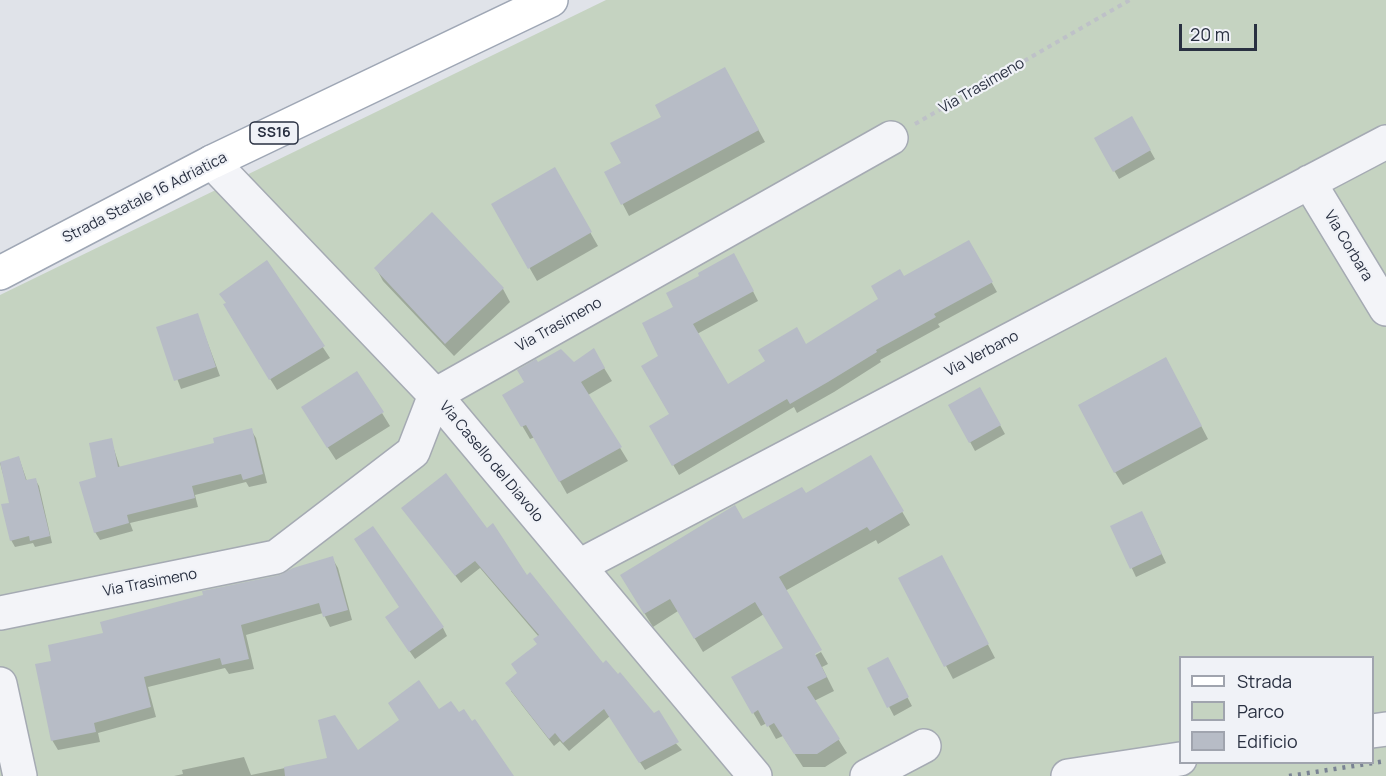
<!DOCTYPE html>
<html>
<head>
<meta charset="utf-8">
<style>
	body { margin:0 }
	#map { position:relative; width:1386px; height:776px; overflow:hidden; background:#e0e3e9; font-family:Manrope,sans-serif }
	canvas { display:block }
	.legend { position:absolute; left:1179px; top:656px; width:195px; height:108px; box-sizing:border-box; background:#f0f2f7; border:2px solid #a0a4ae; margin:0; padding:8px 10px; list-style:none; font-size:18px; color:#293041 }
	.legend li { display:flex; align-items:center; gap:12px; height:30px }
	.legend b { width:30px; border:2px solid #a0a4ae }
	.scale { position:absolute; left:1179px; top:24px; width:78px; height:27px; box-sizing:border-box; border:3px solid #293041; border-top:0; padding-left:8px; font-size:18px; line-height:21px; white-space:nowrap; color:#293041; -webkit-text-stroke:4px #f0f2f7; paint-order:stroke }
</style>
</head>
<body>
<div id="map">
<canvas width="1386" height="776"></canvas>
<ul class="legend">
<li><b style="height:8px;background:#fff"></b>Strada</li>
<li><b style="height:16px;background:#c5d3c1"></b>Parco</li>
<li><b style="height:16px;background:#b7bcc6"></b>Edificio</li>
</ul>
<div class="scale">20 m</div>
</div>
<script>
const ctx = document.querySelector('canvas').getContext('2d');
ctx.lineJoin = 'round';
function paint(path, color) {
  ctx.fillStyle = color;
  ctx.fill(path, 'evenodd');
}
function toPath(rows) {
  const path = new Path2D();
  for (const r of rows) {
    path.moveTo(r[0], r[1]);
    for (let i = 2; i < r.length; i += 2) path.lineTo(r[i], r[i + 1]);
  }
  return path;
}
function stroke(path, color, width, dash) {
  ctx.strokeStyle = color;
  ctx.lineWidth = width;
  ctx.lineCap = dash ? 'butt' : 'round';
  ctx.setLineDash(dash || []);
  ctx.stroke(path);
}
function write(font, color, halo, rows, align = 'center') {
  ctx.font = font + ' Manrope,sans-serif';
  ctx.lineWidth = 4.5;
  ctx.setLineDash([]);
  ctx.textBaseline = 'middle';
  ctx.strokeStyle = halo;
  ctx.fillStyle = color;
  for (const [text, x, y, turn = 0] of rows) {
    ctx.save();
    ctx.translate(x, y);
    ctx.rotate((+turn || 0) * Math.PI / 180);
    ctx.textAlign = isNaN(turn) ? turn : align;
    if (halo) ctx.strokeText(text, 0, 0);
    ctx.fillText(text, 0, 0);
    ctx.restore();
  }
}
paint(toPath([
	[606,0,1386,0,1386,776,0,776,0,295],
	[1180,658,1372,658,1372,762,1180,762]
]), '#c5d3c1');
paint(toPath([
	[725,69,765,142,629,216,606,172,623,164,663,117],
	[1132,118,1155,159,1119,179,1096,139],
	[554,169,598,246,537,281,493,204],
	[432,214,503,289,510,302,454,356,383,281,376,268],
	[969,242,997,292,938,324,940,327,880,360,881,362,834,392,797,413,794,407,679,475,651,426,671,421,660,357,675,307,739,264,758,301,697,334,727,386,806,346,880,300,904,278],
	[266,262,330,358,277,390,231,316],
	[197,314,220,376,181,389,158,328],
	[593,350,612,381,588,395,628,461,567,494,535,437,530,439,504,395,526,382,537,364,574,364],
	[1173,372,1208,439,1123,485,1115,472],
	[980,389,1005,434,975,451,950,405],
	[382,413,390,426,336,460,310,420],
	[251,430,256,438,267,483,249,487,246,482,195,495,198,507,130,523,133,531,100,540,95,532,97,478,111,440,120,468,216,444],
	[870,457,910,525,878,544,876,540,785,591,810,658,821,652,828,664,822,667,834,691,814,701,847,753,825,767,803,767,783,736,776,739,767,723,761,726,733,678,785,649,764,614,703,652,678,611,653,627,629,588,743,521,806,495],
	[19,458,27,481,35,479,39,486,52,543,35,547,33,543,15,547,11,540,11,504,0,463],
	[403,508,486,530,603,665,682,750,645,770,610,716,569,751,560,741,554,746,511,691,518,674,538,645,539,637,480,568,461,583],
	[1146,521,1166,563,1136,577,1112,526],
	[332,558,338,568,352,620,330,627,323,613,246,635,254,669,229,674,225,668,148,687,156,717,98,733,100,742,58,750,52,740,53,662,105,634],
	[949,570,995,658,953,679,900,579],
	[392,626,443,628,447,636,415,659],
	[887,659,912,706,894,716,869,669],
	[244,757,251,775,329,759,373,776,174,776,183,774,182,770]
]), '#0003');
paint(toPath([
	[725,67,759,130,621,205,604,172,621,163,610,143,661,117,655,105],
	[1132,116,1151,150,1113,172,1094,138],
	[555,167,592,232,528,269,491,204],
	[432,212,504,288,445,344,374,268],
	[969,240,993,282,934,314,936,317,876,350,877,352,828,382,790,404,787,399,672,466,649,426,669,414,641,366,658,356,642,323,673,307,666,293,699,276,698,273,734,253,754,291,693,324,728,384,765,361,758,350,797,327,806,344,878,299,871,286,900,269,904,276],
	[267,260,325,346,269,380,223,304,226,303,219,294],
	[198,313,216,367,174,381,156,327],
	[594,348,605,368,581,382,622,447,559,482,526,425,521,427,502,395,524,382,517,370,536,359,538,362,561,349,574,362],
	[1166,357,1202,426,1114,473,1078,405],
	[357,371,384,412,327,448,301,407],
	[980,387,1001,425,969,443,948,405],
	[252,428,263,474,243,480,241,474,192,486,195,498,127,515,129,523,94,533,79,482,96,477,89,443,112,438,118,467,214,443,213,438],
	[871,455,904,511,870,531,867,527,779,577,822,650,815,654,827,677,807,687,840,739,817,754,794,754,774,723,767,727,758,710,752,714,731,677,783,648,755,602,694,639,670,599,644,614,620,575,735,505,743,519,802,487,806,493],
	[19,456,26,480,36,478,50,536,30,541,29,536,10,541,1,504,9,503,0,462],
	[446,473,487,528,493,523,527,575,530,572,603,663,606,660,618,674,620,672,654,713,659,710,679,742,639,763,604,709,563,743,555,733,549,739,505,683,517,673,511,664,537,644,533,639,539,635,475,561,455,576,401,508],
	[1142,511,1162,554,1130,569,1110,526],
	[373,526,444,627,409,652,385,617,399,607,354,539],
	[942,555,989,644,944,667,898,578],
	[333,556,348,610,323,617,319,603,241,625,249,659,222,665,220,658,144,677,151,707,94,723,96,732,51,741,35,664,51,661,48,645,103,633,100,622,203,595,202,591,280,575,293,568],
	[888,657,909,697,887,708,867,668],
	[419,680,439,709,451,701,459,712,464,709,472,721,475,719,514,776,285,776,284,767,327,758,318,720,335,715,358,750,399,720,388,703]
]), '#b7bcc6');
const minor = toPath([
	[212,162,435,395,755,776],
	[1309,182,1386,309],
	[579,566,1386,142],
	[0,613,276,557,413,452,435,395,891,138],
	[0,684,20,776],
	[1372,731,1386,729],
	[867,776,924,746],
	[1068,776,1180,759]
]);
const major = toPath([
	[0,273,212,162,551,0]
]);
stroke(minor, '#a5aab3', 36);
stroke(major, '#9fa7b5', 36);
stroke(toPath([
	[915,124,1130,0]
]), '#bec1c8', 4, [4.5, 4.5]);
stroke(minor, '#f3f4f8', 33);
stroke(major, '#fff', 33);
stroke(toPath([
	[1289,776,1386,761]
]), '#798293', 4.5, [3, 6]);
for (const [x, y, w] of [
	[274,133,48]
]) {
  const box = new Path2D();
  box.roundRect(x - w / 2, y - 11, w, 22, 4.5);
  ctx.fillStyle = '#f0f2f7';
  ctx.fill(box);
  stroke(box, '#293041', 1.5);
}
write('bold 14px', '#293041', null, [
	["SS16",274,133]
]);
write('15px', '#293041', '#f0f2f7', [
	["Via Trasimeno",982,86,-30],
	["Strada Statale 16 Adriatica",145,198,-27],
	["Via Corbara",1348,246,59],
	["Via Trasimeno",559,325,-29],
	["Via Verbano",982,354,-28],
	["Via Casello del Diavolo",491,462,50],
	["Via Trasimeno",150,583,-11]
]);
</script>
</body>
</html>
